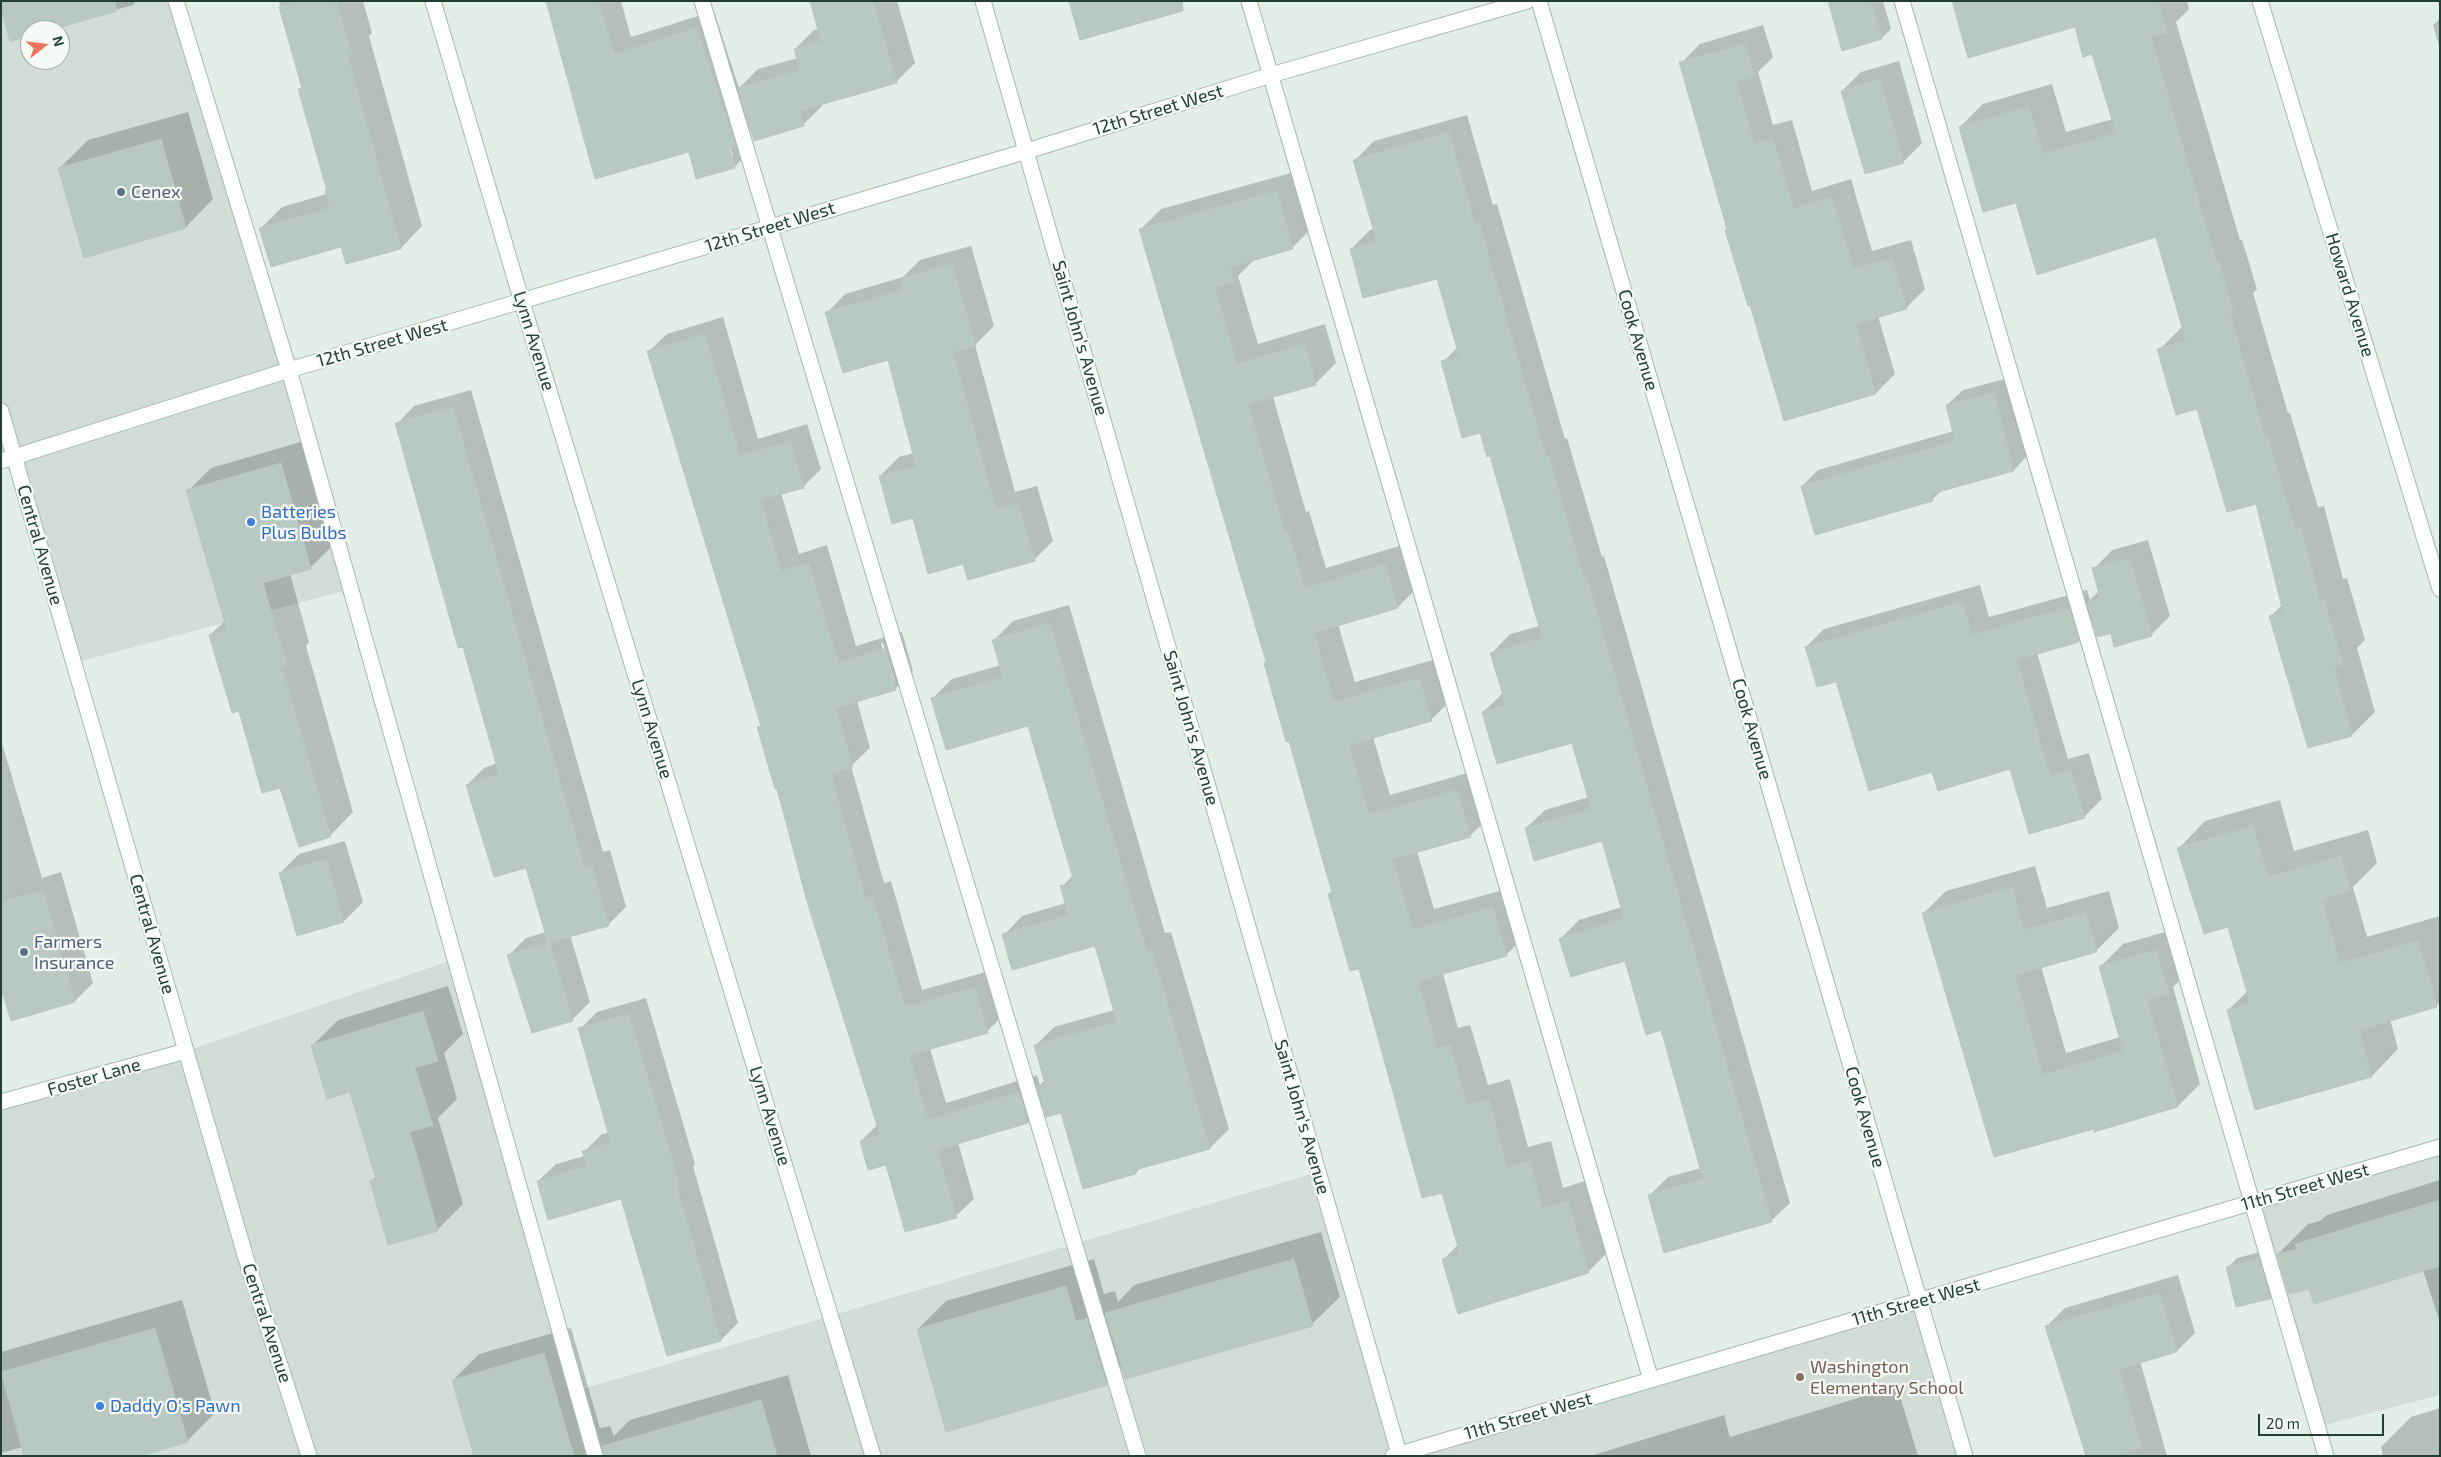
<!DOCTYPE html>
<html>
<head>
<meta charset="utf-8">
<style>
	body { margin:0 }
	#map { position:relative; width:2441px; height:1457px; overflow:hidden; background:#e4eee8; font-family:"Exo 2",sans-serif }
	canvas { display:block }
	.frame { position:absolute; inset:0; border:2px solid #233f35; pointer-events:none }
	.north { position:absolute; left:20px; top:20px; width:50px; height:50px; box-sizing:border-box; background:#f5faf7; border:1px solid #a1afa9; border-radius:50%; rotate:74deg; font-size:14px; font-weight:700; line-height:20px; text-align:center; color:#233f35 }
	.north::after { content:''; display:block; margin:auto; width:18px; height:22px; background:#f1745f; clip-path:polygon(50% 0,100% 100%,50% 72%,0 100%) }
	.scale { position:absolute; left:2258px; top:1414px; width:126px; height:22px; box-sizing:border-box; border:2px solid #233f35; border-top:0; padding-left:6px; font-size:15px; line-height:18px; white-space:nowrap; color:#233f35; -webkit-text-stroke:4px #f5faf7; paint-order:stroke }
</style>
</head>
<body>
<div id="map">
<canvas width="2441" height="1457"></canvas>
<div class="frame"></div>
<div class="north">N</div>
<div class="scale">20 m</div>
</div>
<script>
const ctx = document.querySelector('canvas').getContext('2d');
ctx.lineJoin = 'round';
function paint(path, color) {
  ctx.fillStyle = color;
  ctx.fill(path, 'evenodd');
}
function toPath(rows) {
  const path = new Path2D();
  for (const r of rows) {
    path.moveTo(r[0], r[1]);
    for (let i = 2; i < r.length; i += 2) path.lineTo(r[i], r[i + 1]);
  }
  return path;
}
function stroke(path, color, width, dash) {
  ctx.strokeStyle = color;
  ctx.lineWidth = width;
  ctx.lineCap = dash ? 'butt' : 'round';
  ctx.setLineDash(dash || []);
  ctx.stroke(path);
}
function write(font, color, halo, rows, align = 'center') {
  ctx.font = font + ' "Exo 2",sans-serif';
  ctx.lineWidth = 4.5;
  ctx.setLineDash([]);
  ctx.textBaseline = 'middle';
  ctx.strokeStyle = halo;
  ctx.fillStyle = color;
  for (const [text, x, y, turn = 0] of rows) {
    ctx.save();
    ctx.translate(x, y);
    ctx.rotate((+turn || 0) * Math.PI / 180);
    ctx.textAlign = isNaN(turn) ? turn : align;
    if (halo) ctx.strokeText(text, 0, 0);
    ctx.fillText(text, 0, 0);
    ctx.restore();
  }
}
paint(toPath([
	[1,1,176,1,351,589,74,663,15,457,1,461],
	[30,30,60,30,60,60,30,60],
	[455,959,576,1391,1318,1172,1399,1454,1919,1301,1965,1456,1,1456,1,1105,186,1051],
	[2440,1147,2440,1395,2317,1427,2251,1203]
]), '#d2ddd7');
paint(toPath([
	[1,1,136,1,133,5,45,30,30,30,30,34],
	[279,1,363,1,372,33,369,36,422,226,401,248,347,263,342,245,261,228,282,207,327,194,328,190,300,90,303,86],
	[545,1,621,1,631,37,714,11,739,88,758,69,798,58,795,49,814,30,819,29,811,1,897,1,915,63,896,82,821,104,822,106,803,125,751,128,747,133,752,150,734,167,690,151],
	[728,141,733,157,730,157],
	[1835,1,1883,1,1891,29,1882,38],
	[1953,1,2187,1,2189,9,2176,22,2240,240,2242,240,2257,289,2253,293,2288,413,2290,413,2318,507,2324,506,2343,579,2347,578,2365,640,2357,648,2375,712,2352,735,2309,747,2271,616,2283,604,2256,502,2198,407,2159,350,2183,326,2157,236,2017,201,1960,127,1983,104,2052,84,2066,132,2113,119,2093,53,2076,26],
	[2440,19,2440,49,2433,25],
	[1763,25,1773,57,1758,72,1773,125,1792,120,1812,191,1851,179,1872,251,1911,240,1925,289,1906,308,1878,316,1895,374,1876,393,1785,419,1681,63,1700,44],
	[1899,61,1922,143,1903,162,1842,91,1861,72],
	[188,112,213,199,186,227,60,168,88,140],
	[1467,115,1493,205,1497,204,1565,439,1567,438,1602,557,1604,556,1790,1203,1771,1221,1649,1196,1668,1177,1701,1168,1661,1029,1626,959,1560,939,1579,920,1622,907,1603,840,1526,828,1545,810,1589,797,1573,741,1483,712,1503,693,1492,653,1510,634,1540,626,1491,454,1481,431,1443,362,1458,347,1438,278,1351,249,1370,230,1375,229,1355,160,1374,141],
	[1298,171,1313,227,1292,248,1254,260,1238,276,1258,344,1325,324,1336,363,1316,383,1273,397,1306,512,1309,511,1326,568,1406,544,1419,586,1398,607,1338,624,1355,682,1440,658,1452,699,1431,720,1373,737,1390,795,1478,770,1491,815,1470,836,1417,851,1434,909,1514,887,1527,934,1506,955,1443,974,1458,1028,1470,1025,1488,1085,1510,1079,1528,1147,1551,1141,1563,1188,1588,1180,1609,1251,1588,1272,1443,1260,1458,1245,1443,1192,1359,967,1329,894,1333,890,1140,230,1161,209],
	[971,246,994,326,975,345,1015,492,1037,486,1053,541,1034,560,964,562,913,517,880,476,899,457,914,453,888,358,827,313,845,294,903,277,920,260],
	[723,317,758,439,807,424,821,469,803,487,781,493,799,554,827,545,856,646,902,632,913,671,895,689,857,701,870,748,851,766,884,883,891,881,922,990,993,970,1005,1014,987,1031,930,1048,946,1103,1037,1075,1040,1085,1045,1080,1035,1046,1054,1027,1114,1010,1096,944,1004,935,1022,916,1066,903,1062,887,1073,875,1029,725,933,698,952,679,1001,665,994,640,1013,621,1069,605,1165,933,1171,932,1229,1129,1210,1148,1141,1167,1136,1173,1062,1111,1044,1105,1028,1122,958,1142,974,1199,956,1216,861,1141,878,1124,759,728,762,725,649,351,667,334],
	[881,643,883,643,894,680,891,680],
	[2009,378,2029,454,2014,470,1942,490,1932,500,1802,486,1818,470,1954,431,1947,405,1963,390],
	[471,390,603,852,610,850,626,907,609,924,570,935,590,1002,572,1020,509,955,526,938,546,932,527,866,467,785,484,768,497,763,397,424,414,406],
	[304,441,333,545,310,568,290,574,309,642,306,646,353,812,330,836,281,786,240,710,210,635,225,621,188,491,211,468],
	[2148,540,2170,616,2151,635,2111,631,2095,624,2078,641,2037,653,2068,759,2089,753,2102,799,2084,817,2011,767,1932,770,1837,680,1806,647,1824,629,1980,585,1989,617,2087,590,2090,600,2100,590,2094,569,2112,550],
	[1,740,42,878,61,872,93,983,75,1001,1,983],
	[2280,800,2294,851,2368,830,2377,863,2353,887,2367,937,2440,916,2440,1003,2436,1006,2390,1019,2398,1049,2372,1076,2256,1108,2228,1010,2248,991,2229,925,2179,848,2205,821],
	[345,841,363,902,344,921,298,934,280,873,299,854],
	[2035,866,2047,908,2109,891,2119,928,2097,950,2041,966,2066,1053,2120,1037,2100,967,2123,944,2179,928,2191,969,2173,987,2200,1084,2178,1106,1995,1156,1923,914,1946,891],
	[448,986,463,1034,444,1053,457,1099,438,1118,463,1204,437,1230,371,1181,377,1176,351,1091,312,1046,338,1020],
	[646,998,695,1164,693,1166,738,1323,721,1340,622,1197,538,1181,556,1164,585,1156,584,1152,601,1135,610,1132,580,1029,597,1012],
	[2440,1180,2440,1323,2423,1270,2310,1287,2278,1254,2308,1224,2320,1221,2327,1215],
	[1321,1232,1340,1297,1312,1324,1122,1367,1106,1383,918,1329,946,1301,1094,1259,1104,1294,1115,1291,1118,1302,1134,1285],
	[2268,1250,2279,1288,2270,1298,2237,1306,2228,1267,2237,1258],
	[2178,1275,2195,1333,2177,1351,2140,1361,2167,1456,2087,1456,2047,1326,2065,1308],
	[182,1300,215,1413,187,1441,23,1447,1,1453,1,1352],
	[571,1328,600,1428,610,1426,614,1436,630,1420,788,1375,811,1456,475,1456,453,1380,479,1354],
	[1897,1386,1918,1456,1590,1456,1724,1415,1730,1437],
	[2440,1408,2440,1456,2383,1456,2381,1447,2411,1417]
]), '#0003');
const building = toPath([
	[1,1,115,1,117,11,50,30,30,30,30,36,10,41,1,9,1,1],
	[297,1,336,1,352,55,348,56,401,249,346,264,341,247,271,267,259,228,330,208,325,191,327,191,298,89,302,88,279,7,297,1],
	[546,1,599,1,614,54,696,28,736,146,729,148,735,168,696,179,689,152,595,179,546,1],
	[810,1,873,1,897,83,799,111,804,126,754,141,738,88,800,70,794,49,821,41,810,1],
	[1069,1,1182,1,1183,11,1080,40,1069,1],
	[1828,1,1871,1,1882,39,1842,51,1828,1],
	[1952,1,2158,1,2167,33,2151,37,2217,263,2219,262,2234,314,2230,315,2265,436,2267,435,2295,529,2301,528,2320,601,2324,600,2343,664,2334,667,2352,736,2308,748,2269,616,2283,612,2256,504,2227,512,2197,409,2176,415,2157,349,2186,341,2156,237,2037,275,2016,203,1983,212,1959,127,2029,106,2043,154,2116,133,2092,54,2083,57,2075,27,1968,58,1952,1],
	[1745,44,1754,77,1737,82,1754,143,1773,138,1794,209,1832,197,1854,269,1892,258,1907,309,1856,324,1876,394,1784,421,1750,305,1748,306,1725,230,1727,229,1679,62,1745,44],
	[1880,79,1904,163,1865,174,1841,91,1880,79],
	[1449,132,1475,223,1479,222,1546,457,1549,456,1583,575,1586,574,1772,1222,1664,1253,1648,1195,1703,1179,1661,1030,1646,1035,1625,961,1571,977,1559,939,1624,918,1602,841,1534,861,1525,828,1591,809,1572,743,1497,764,1482,712,1506,705,1490,653,1542,638,1490,456,1487,457,1480,433,1462,438,1441,361,1459,356,1437,279,1363,298,1350,249,1377,242,1353,160,1449,132],
	[161,139,186,228,84,258,58,168,161,139],
	[1277,191,1293,249,1230,267,1234,282,1215,287,1237,364,1305,344,1316,385,1248,404,1285,532,1288,531,1305,588,1385,564,1398,608,1314,633,1334,702,1419,678,1432,721,1349,745,1369,815,1457,790,1471,837,1393,859,1413,930,1493,907,1507,956,1418,981,1437,1048,1450,1045,1467,1105,1489,1099,1507,1167,1530,1161,1542,1208,1568,1201,1589,1273,1458,1314,1442,1259,1460,1254,1442,1193,1422,1198,1359,969,1350,971,1328,894,1332,893,1289,741,1286,742,1264,663,1266,662,1139,229,1277,191],
	[952,264,976,346,953,352,996,510,1018,504,1035,561,968,580,963,564,928,574,913,518,892,524,879,476,916,466,888,360,843,373,825,312,903,290,900,279,952,264],
	[705,334,740,456,790,441,804,488,761,500,781,571,809,563,838,663,884,649,896,690,836,708,853,767,831,774,866,900,873,898,905,1007,975,987,988,1033,909,1055,928,1120,1019,1092,1028,1123,937,1150,957,1218,905,1232,886,1165,868,1170,860,1141,880,1135,808,905,777,789,775,789,757,727,761,726,647,351,705,334],
	[1994,393,2014,471,1931,494,1933,501,1815,535,1801,486,1955,441,1946,405,1994,393],
	[453,407,585,868,592,866,609,926,550,942,573,1021,532,1033,507,955,548,943,526,868,494,877,466,785,499,774,463,647,458,648,395,423,453,407],
	[281,463,311,569,263,583,287,666,282,667,331,837,299,847,280,788,262,793,239,711,232,713,209,635,227,630,186,490,281,463],
	[2130,558,2152,636,2114,647,2111,633,2097,637,2087,602,2100,598,2092,568,2130,558],
	[1962,602,1972,635,2069,607,2079,642,2017,660,2050,776,2071,770,2085,818,2029,834,2010,769,1938,791,1932,772,1869,791,1836,682,1817,687,1805,647,1962,602],
	[1050,623,1147,952,1152,950,1210,1149,1135,1170,1136,1174,1083,1189,1061,1113,1046,1117,1037,1086,1045,1084,1034,1045,1117,1022,1095,946,1012,970,1002,934,1069,915,1060,886,1074,882,1028,726,946,750,931,698,1003,677,992,640,1050,623],
	[2253,826,2268,877,2341,856,2351,891,2322,899,2340,963,2418,941,2437,1007,2359,1030,2372,1077,2255,1110,2227,1010,2250,1003,2228,927,2204,934,2177,848,2253,826],
	[326,859,344,922,297,936,279,873,326,859],
	[2012,887,2024,930,2086,913,2097,952,2015,975,2043,1075,2123,1051,2099,966,2156,950,2169,993,2147,999,2178,1107,2094,1132,2094,1129,1994,1157,1922,913,2012,887],
	[43,890,75,1002,11,1021,1,988,1,902,43,890],
	[423,1011,438,1061,415,1068,433,1125,410,1132,438,1231,388,1245,370,1181,376,1179,350,1092,327,1099,311,1045,423,1011],
	[629,1014,679,1182,676,1183,721,1341,667,1356,621,1199,548,1220,537,1181,587,1166,582,1151,611,1143,578,1028,629,1014],
	[2440,1200,2440,1266,2314,1304,2309,1289,2289,1294,2277,1254,2297,1249,2295,1244,2440,1200],
	[2259,1258,2270,1299,2236,1307,2226,1267,2259,1258],
	[1294,1259,1313,1326,1125,1379,1105,1313,1294,1259],
	[1066,1286,1076,1321,1087,1318,1107,1385,946,1432,917,1329,1066,1286],
	[2160,1293,2177,1352,2119,1369,2142,1448,2115,1456,2086,1456,2045,1326,2160,1293],
	[155,1328,188,1442,140,1456,24,1456,1,1372,155,1328],
	[544,1353,574,1456,474,1456,452,1380,544,1353],
	[761,1400,777,1456,604,1456,602,1446,761,1400]
]);
paint(building, '#b9c8c1');
stroke(building, '#b7c7bf', 1);
const service = toPath([
	[176,1,289,370,595,1456],
	[702,1,1138,1456],
	[1249,1,1651,1380],
	[1902,1,2326,1456]
]);
const minor = toPath([
	[433,1,522,302,873,1456],
	[983,1,1399,1454],
	[1539,1,1965,1456],
	[2260,1,2440,589],
	[1,461,289,370,1027,151,1271,75,1527,1],
	[1,1102,186,1051],
	[1393,1456,2440,1147]
]);
const secondary = toPath([
	[1,411,245,1255,309,1456]
]);
stroke(service, '#a6b6af', 17);
stroke(minor, '#a6b6af', 17);
stroke(secondary, '#a3b9af', 17);
stroke(service, '#fff', 15);
stroke(minor, '#fff', 15);
stroke(secondary, '#fff', 15);
for (const [x, y, r, color] of [
	[121,192,5,"#5c6f8a"],
	[251,522,5,"#3f7fe0"],
	[24,952,5,"#5c6f8a"],
	[1800,1377,5,"#8d6e63"],
	[100,1406,5,"#3f7fe0"]
]) {
  const dot = new Path2D();
  dot.arc(x, y, r, 0, 2 * Math.PI);
  ctx.fillStyle = color;
  ctx.fill(dot);
  stroke(dot, '#f5faf7', 2);
}
write('18px', '#233f35', '#f5faf7', [
	["12th Street West",1158,110,-17],
	["12th Street West",770,227,-17],
	["Howard Avenue",2350,295,73],
	["Saint John's Avenue",1080,338,74],
	["Cook Avenue",1638,340,74],
	["Lynn Avenue",534,341,73],
	["12th Street West",382,343,-16],
	["Central Avenue",40,545,74],
	["Saint John's Avenue",1191,728,74],
	["Lynn Avenue",652,729,73],
	["Cook Avenue",1752,729,74],
	["Central Avenue",152,934,74],
	["Foster Lane",94,1077,-16],
	["Lynn Avenue",770,1116,73],
	["Saint John's Avenue",1302,1117,74],
	["Cook Avenue",1865,1117,74],
	["11th Street West",2305,1187,-16],
	["11th Street West",1916,1302,-16],
	["Central Avenue",267,1323,72],
	["11th Street West",1528,1416,-16]
]);
write('18px', '#4e5e75', '#f5faf7', [
	["Cenex",131,192],
	["Farmers",34,942],
	["Insurance",34,963]
], 'left');
write('18px', '#366cbe', '#f5faf7', [
	["Batteries",261,512],
	["Plus Bulbs",261,533],
	["Daddy O's Pawn",110,1406]
], 'left');
write('18px', '#785e54', '#f5faf7', [
	["Washington",1810,1367],
	["Elementary School",1810,1388]
], 'left');
</script>
</body>
</html>
